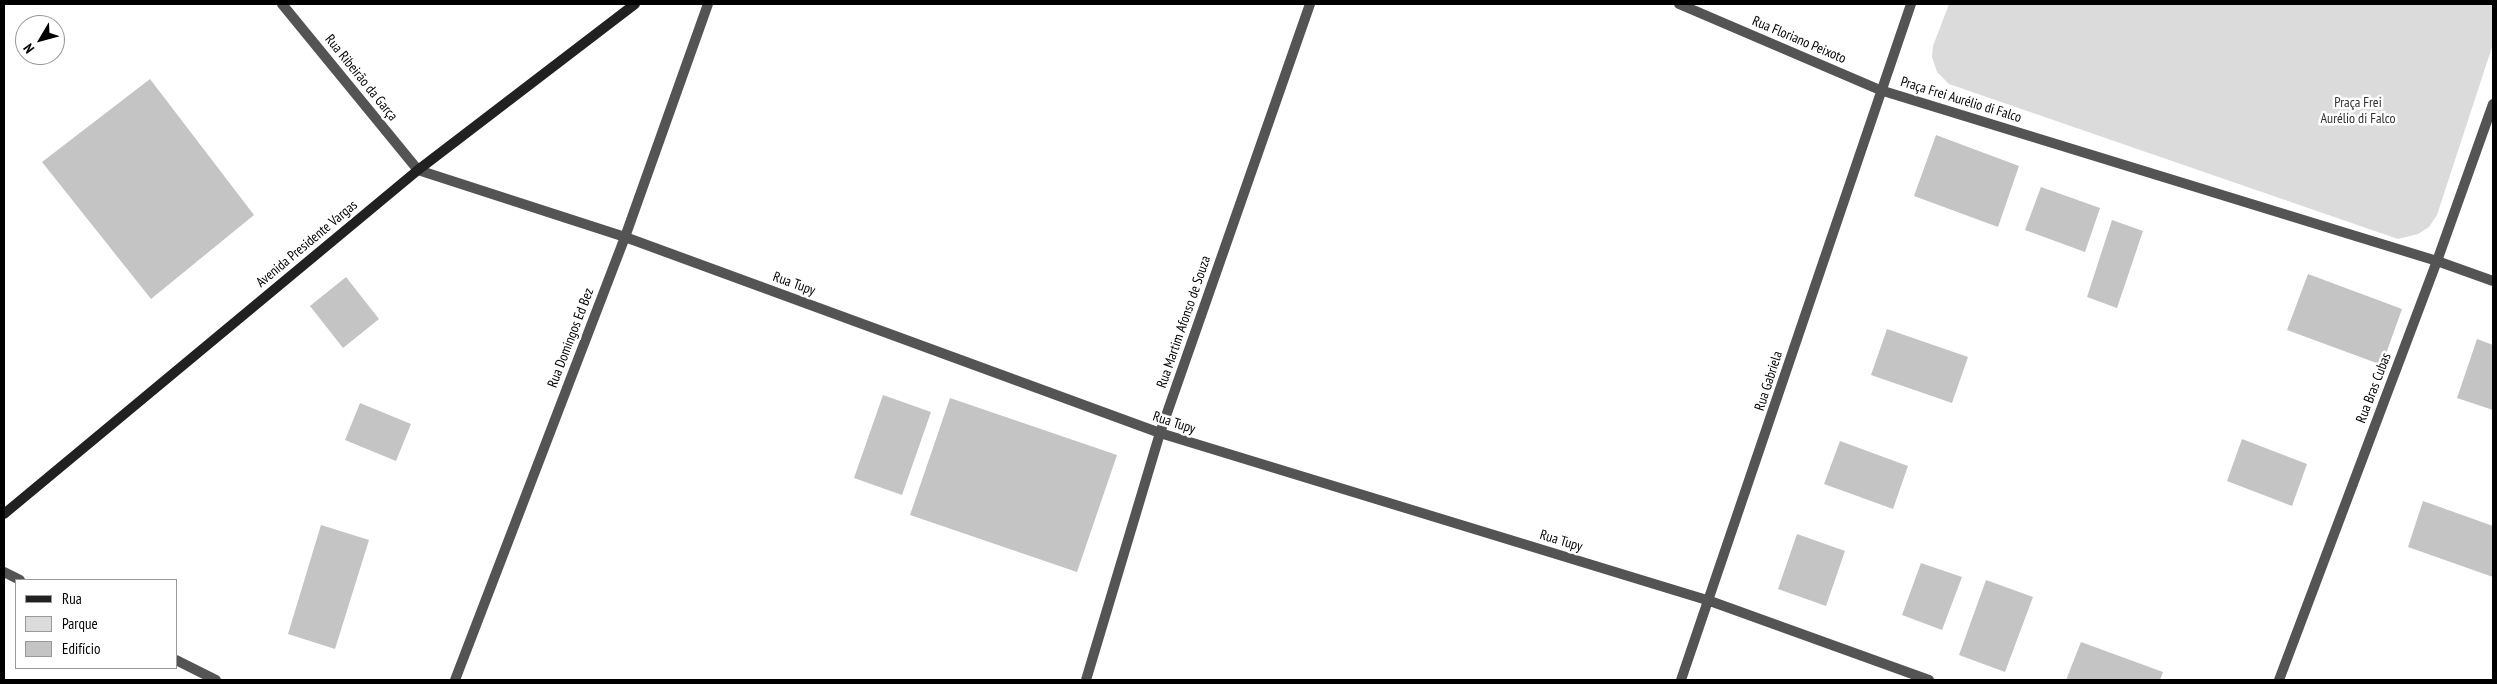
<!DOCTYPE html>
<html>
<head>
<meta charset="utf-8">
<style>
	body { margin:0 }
	#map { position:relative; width:2497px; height:684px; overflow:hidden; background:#fff; font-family:"PT Sans Narrow",sans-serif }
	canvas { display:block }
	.frame { position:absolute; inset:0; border:5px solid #000; pointer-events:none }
	.legend { position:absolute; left:15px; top:579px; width:162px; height:90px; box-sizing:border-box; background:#fff; border:1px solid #999; margin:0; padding:6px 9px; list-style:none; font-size:15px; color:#000 }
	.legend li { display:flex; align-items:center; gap:10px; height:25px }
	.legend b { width:25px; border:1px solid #999 }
	.north { position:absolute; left:15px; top:15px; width:50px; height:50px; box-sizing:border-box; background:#fff; border:1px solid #999; border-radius:50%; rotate:233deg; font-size:14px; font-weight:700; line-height:20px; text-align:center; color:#000 }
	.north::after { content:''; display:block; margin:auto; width:18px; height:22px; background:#000; clip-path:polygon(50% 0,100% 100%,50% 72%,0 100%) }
</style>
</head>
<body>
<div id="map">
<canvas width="2497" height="684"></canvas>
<div class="frame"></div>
<ul class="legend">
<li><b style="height:6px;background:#212121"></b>Rua</li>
<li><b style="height:14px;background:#dbdbdb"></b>Parque</li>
<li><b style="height:14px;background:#c4c4c4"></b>Edifício</li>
</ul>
<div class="north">N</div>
</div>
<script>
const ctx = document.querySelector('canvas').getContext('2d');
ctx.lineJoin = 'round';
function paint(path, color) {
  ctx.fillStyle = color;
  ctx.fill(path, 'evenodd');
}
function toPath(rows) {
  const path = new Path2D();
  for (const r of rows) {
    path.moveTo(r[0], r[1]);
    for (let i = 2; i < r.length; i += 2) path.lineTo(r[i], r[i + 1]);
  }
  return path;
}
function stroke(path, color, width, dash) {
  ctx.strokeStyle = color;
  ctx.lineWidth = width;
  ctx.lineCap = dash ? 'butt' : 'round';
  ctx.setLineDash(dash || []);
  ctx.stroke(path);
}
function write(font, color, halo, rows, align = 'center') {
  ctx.font = font + ' "PT Sans Narrow",sans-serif';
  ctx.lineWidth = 5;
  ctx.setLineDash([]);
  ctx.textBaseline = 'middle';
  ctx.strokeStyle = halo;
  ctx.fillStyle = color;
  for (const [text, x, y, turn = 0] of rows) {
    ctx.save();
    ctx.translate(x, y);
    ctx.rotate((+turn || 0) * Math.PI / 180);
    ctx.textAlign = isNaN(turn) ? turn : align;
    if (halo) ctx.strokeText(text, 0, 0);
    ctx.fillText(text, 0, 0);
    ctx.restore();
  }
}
paint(toPath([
	[1949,4,2493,4,2493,44,2437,215,2429,227,2418,234,2398,239,1949,84,1937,72,1932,57,1933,46]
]), '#dbdbdb');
paint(toPath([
	[150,79,254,215,151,299,42,162],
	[1936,135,2019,166,1998,227,1914,196],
	[2041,187,2100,208,2085,252,2025,230],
	[2112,220,2143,231,2117,308,2087,297],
	[2308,274,2402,309,2382,365,2287,330],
	[346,277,379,319,343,348,310,306],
	[1887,329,1968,357,1952,403,1871,375],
	[2477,339,2493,345,2493,410,2457,398],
	[883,395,931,412,902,495,854,478],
	[950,398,1117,455,1077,572,910,515],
	[360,403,411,424,396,461,345,440],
	[2242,439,2307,464,2292,506,2227,481],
	[1840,441,1908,466,1893,509,1824,484],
	[2423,501,2493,526,2493,577,2408,547],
	[321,525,369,540,335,649,288,634],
	[1797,534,1845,551,1826,606,1778,589],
	[1921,563,1962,577,1942,630,1902,615],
	[1986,580,2033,597,2005,672,1959,655],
	[2081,642,2163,672,2160,680,2066,680]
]), '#c4c4c4');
stroke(toPath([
	[282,4,418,170,625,237,1160,433,1710,601,1929,680],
	[1679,4,1880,90,2437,261,2493,281],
	[4,572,20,580],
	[176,660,216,680],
	[455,680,625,237,708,4],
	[1086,680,1160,433,1310,4],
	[1681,680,1911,4],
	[2279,680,2437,261,2493,104]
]), '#545454', 10);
stroke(toPath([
	[4,514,418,170,635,4]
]), '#212121', 10);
write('14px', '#000', '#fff', [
	["Rua Floriano Peixoto",1799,40,23],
	["Rua Ribeirão da Garça",361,78,51],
	["Praça Frei Aurélio di Falco",1961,100,17],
	["Avenida Presidente Vargas",307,244,-40],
	["Rua Tupy",794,284,20],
	["Rua Martim Afonso de Souza",1184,322,-71],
	["Rua Domingos Ed Bez",571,338,-69],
	["Rua Gabriela",1769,381,-72],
	["Rua Bras Cubas",2374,388,-69],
	["Rua Tupy",1174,423,18],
	["Rua Tupy",1561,541,17]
]);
write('14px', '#323232', '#fff', [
	["Praça Frei",2358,103],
	["Aurélio di Falco",2358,119]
]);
</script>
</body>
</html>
